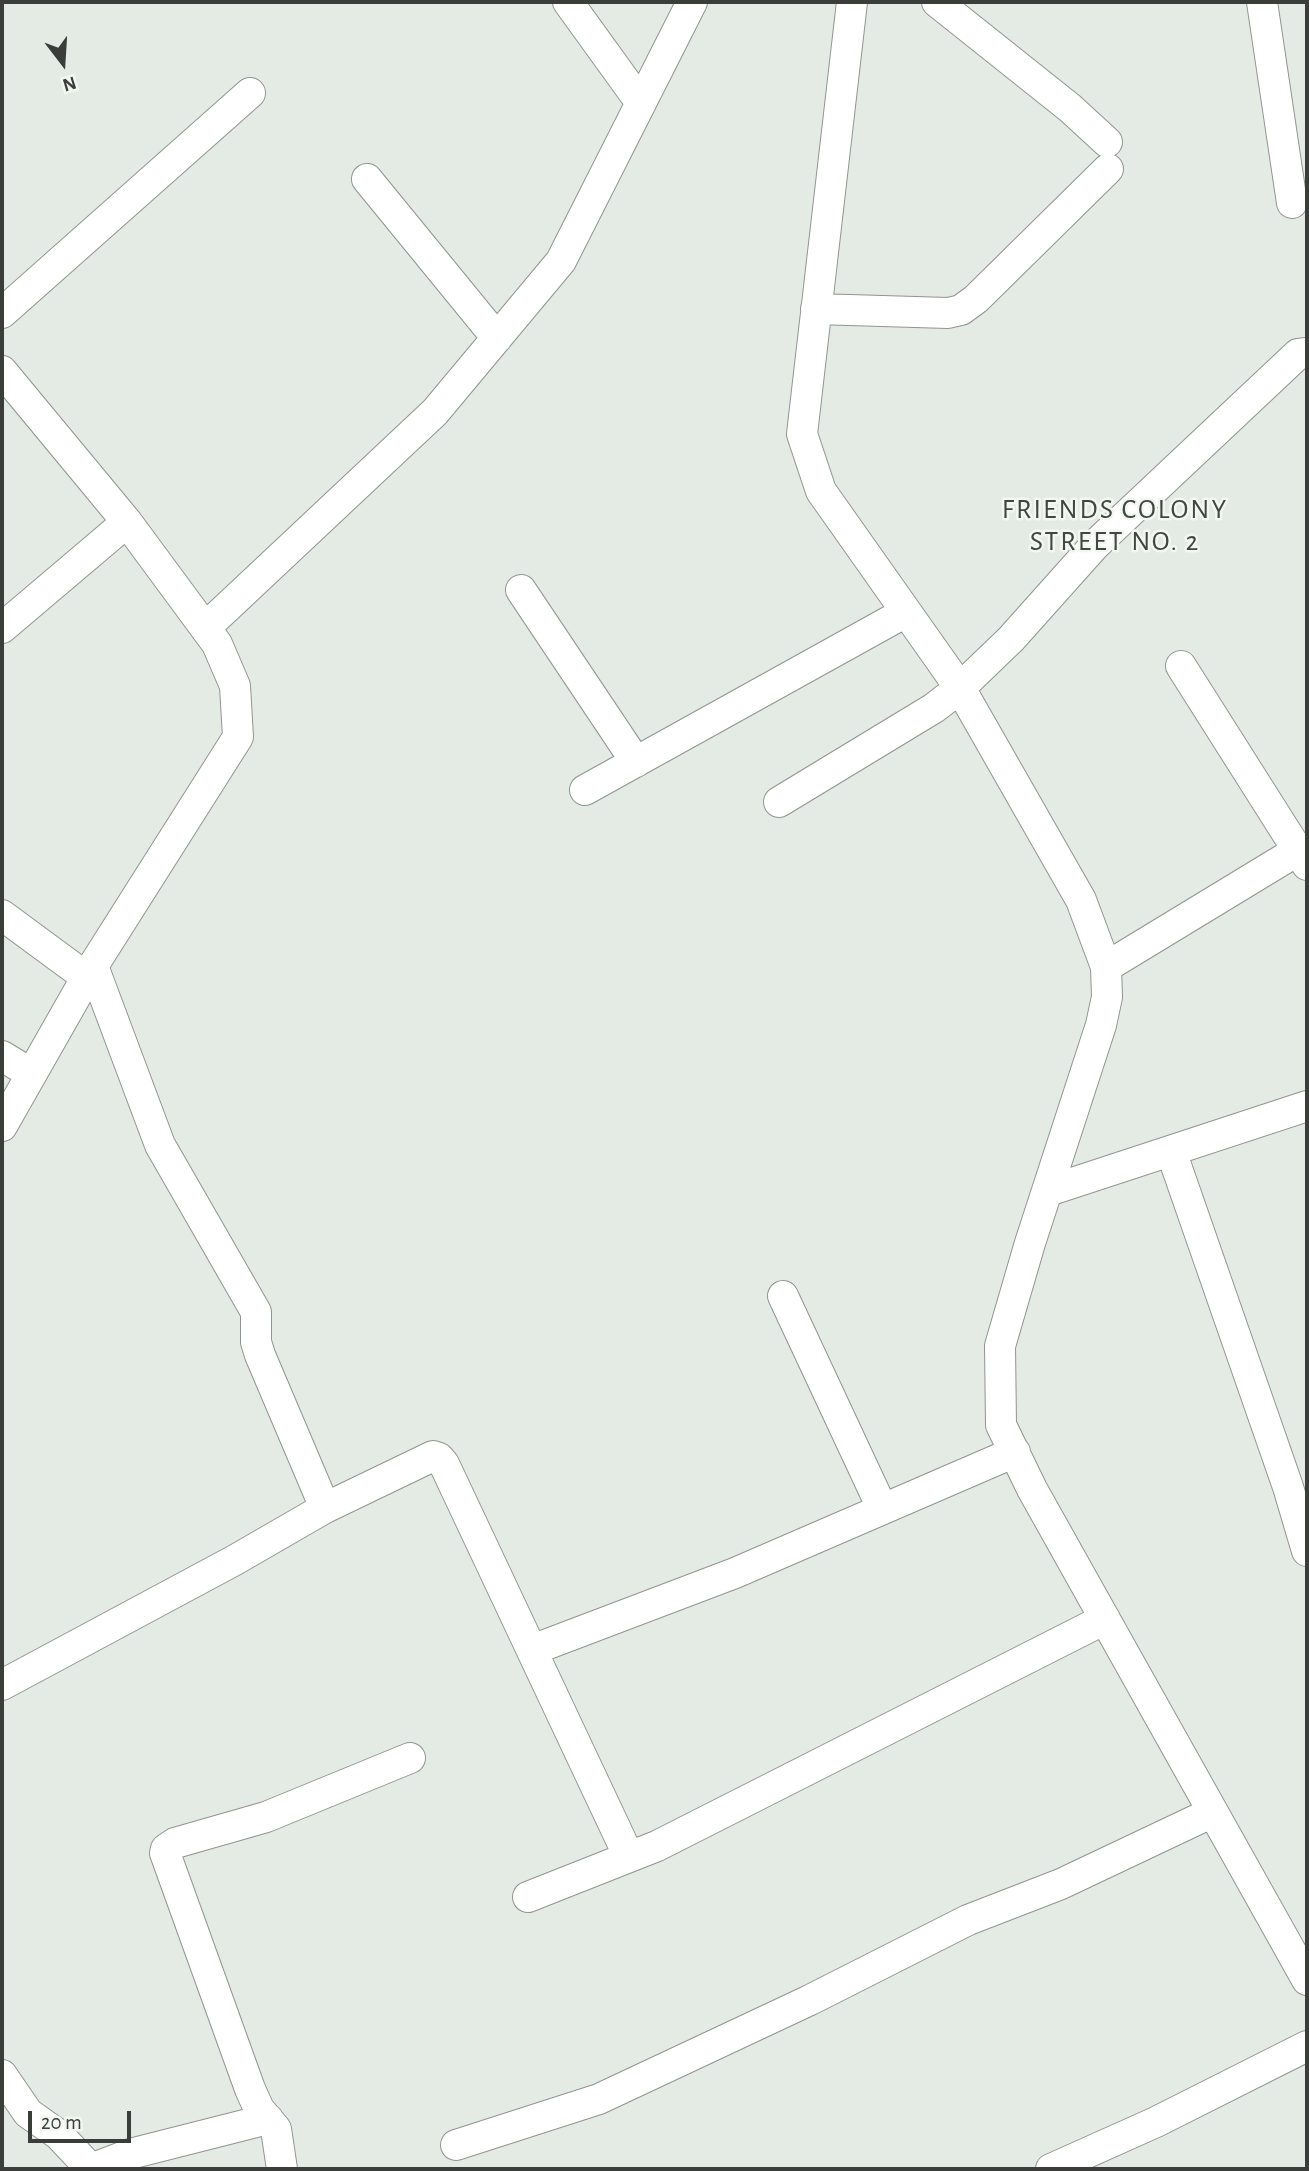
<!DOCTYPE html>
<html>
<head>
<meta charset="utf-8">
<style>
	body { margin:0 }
	#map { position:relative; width:1309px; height:2171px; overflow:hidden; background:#e4eae4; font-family:"Alegreya Sans",sans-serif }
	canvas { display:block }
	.frame { position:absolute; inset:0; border:4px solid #3a3d3a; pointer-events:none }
	.north { position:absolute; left:28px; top:28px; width:70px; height:70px; -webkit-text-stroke:5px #f2f8f1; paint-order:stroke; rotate:163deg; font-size:19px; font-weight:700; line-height:28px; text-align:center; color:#3a3d3a }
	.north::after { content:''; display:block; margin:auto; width:24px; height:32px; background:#3a3d3a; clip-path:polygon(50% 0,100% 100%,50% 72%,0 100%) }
	.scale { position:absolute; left:28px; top:2111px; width:103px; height:32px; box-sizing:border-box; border:4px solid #3a3d3a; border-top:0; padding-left:9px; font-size:21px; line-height:24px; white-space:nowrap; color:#3a3d3a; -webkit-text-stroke:5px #f2f8f1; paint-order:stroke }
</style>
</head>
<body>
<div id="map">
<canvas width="1309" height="2171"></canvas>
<div class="frame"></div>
<div class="north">N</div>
<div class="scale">20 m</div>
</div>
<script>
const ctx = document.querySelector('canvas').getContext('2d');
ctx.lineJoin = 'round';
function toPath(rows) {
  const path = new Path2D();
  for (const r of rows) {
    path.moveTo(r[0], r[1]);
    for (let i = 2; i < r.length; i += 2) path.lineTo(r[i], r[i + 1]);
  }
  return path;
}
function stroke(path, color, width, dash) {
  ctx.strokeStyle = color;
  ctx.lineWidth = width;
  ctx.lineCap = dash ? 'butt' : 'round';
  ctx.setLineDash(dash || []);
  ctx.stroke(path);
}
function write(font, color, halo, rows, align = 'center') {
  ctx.font = font + ' "Alegreya Sans",sans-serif';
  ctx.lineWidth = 5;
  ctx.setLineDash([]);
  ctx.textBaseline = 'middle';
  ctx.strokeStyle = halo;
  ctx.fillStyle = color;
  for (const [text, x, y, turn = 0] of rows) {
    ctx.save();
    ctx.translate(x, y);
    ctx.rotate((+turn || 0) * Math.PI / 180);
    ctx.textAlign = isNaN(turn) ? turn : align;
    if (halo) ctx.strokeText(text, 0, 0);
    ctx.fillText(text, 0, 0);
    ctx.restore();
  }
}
const minor = toPath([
	[568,2,641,103],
	[852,2,802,434,821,491,960,688,1081,900,1106,967,1107,997,1101,1025,1030,1243,1000,1346,1001,1425,1032,1489,1307,1980],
	[937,2,1070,108,1107,142],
	[1262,2,1292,203],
	[367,179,497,338],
	[816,309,948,313,961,310,976,299,1108,169],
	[2,313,250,93],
	[2,371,127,522,217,644,235,686,238,737,93,966,2,1126],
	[521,590,636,762],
	[2,628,127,522],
	[205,628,435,412,561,261,692,2],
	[1181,666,1307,865],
	[585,790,906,612],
	[779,802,934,708,960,688,1011,639,1095,545,1298,354,1307,353],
	[2,915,86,977],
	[93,966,160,1145,256,1312,256,1342,260,1355,325,1508],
	[1106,967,1297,851],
	[2,1056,30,1073],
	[1171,1151,1288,1487,1307,1551],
	[1048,1191,1307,1106],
	[783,1296,882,1508],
	[532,1650,735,1573,1015,1452],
	[2,1685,235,1560,325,1508,433,1456,439,1458,444,1464,629,1857],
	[528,1897,657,1846,1105,1619],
	[2,2075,28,2113,59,2135,91,2169],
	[456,2145,599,2099,810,2000,968,1920,1061,1884,1213,1812],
	[91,2169,130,2154,268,2119],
	[282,2169,276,2129,259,2109,250,2089,165,1853,166,1849,175,1843,266,1817,410,1758],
	[1051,2169,1156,2122,1307,2046]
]);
stroke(minor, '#8f958f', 32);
stroke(minor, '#fff', 30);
ctx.letterSpacing = '2px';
write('28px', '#414641', '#f2f8f1', [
	["FRIENDS COLONY",1115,510],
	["STREET NO. 2",1115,542]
]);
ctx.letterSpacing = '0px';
</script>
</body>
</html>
